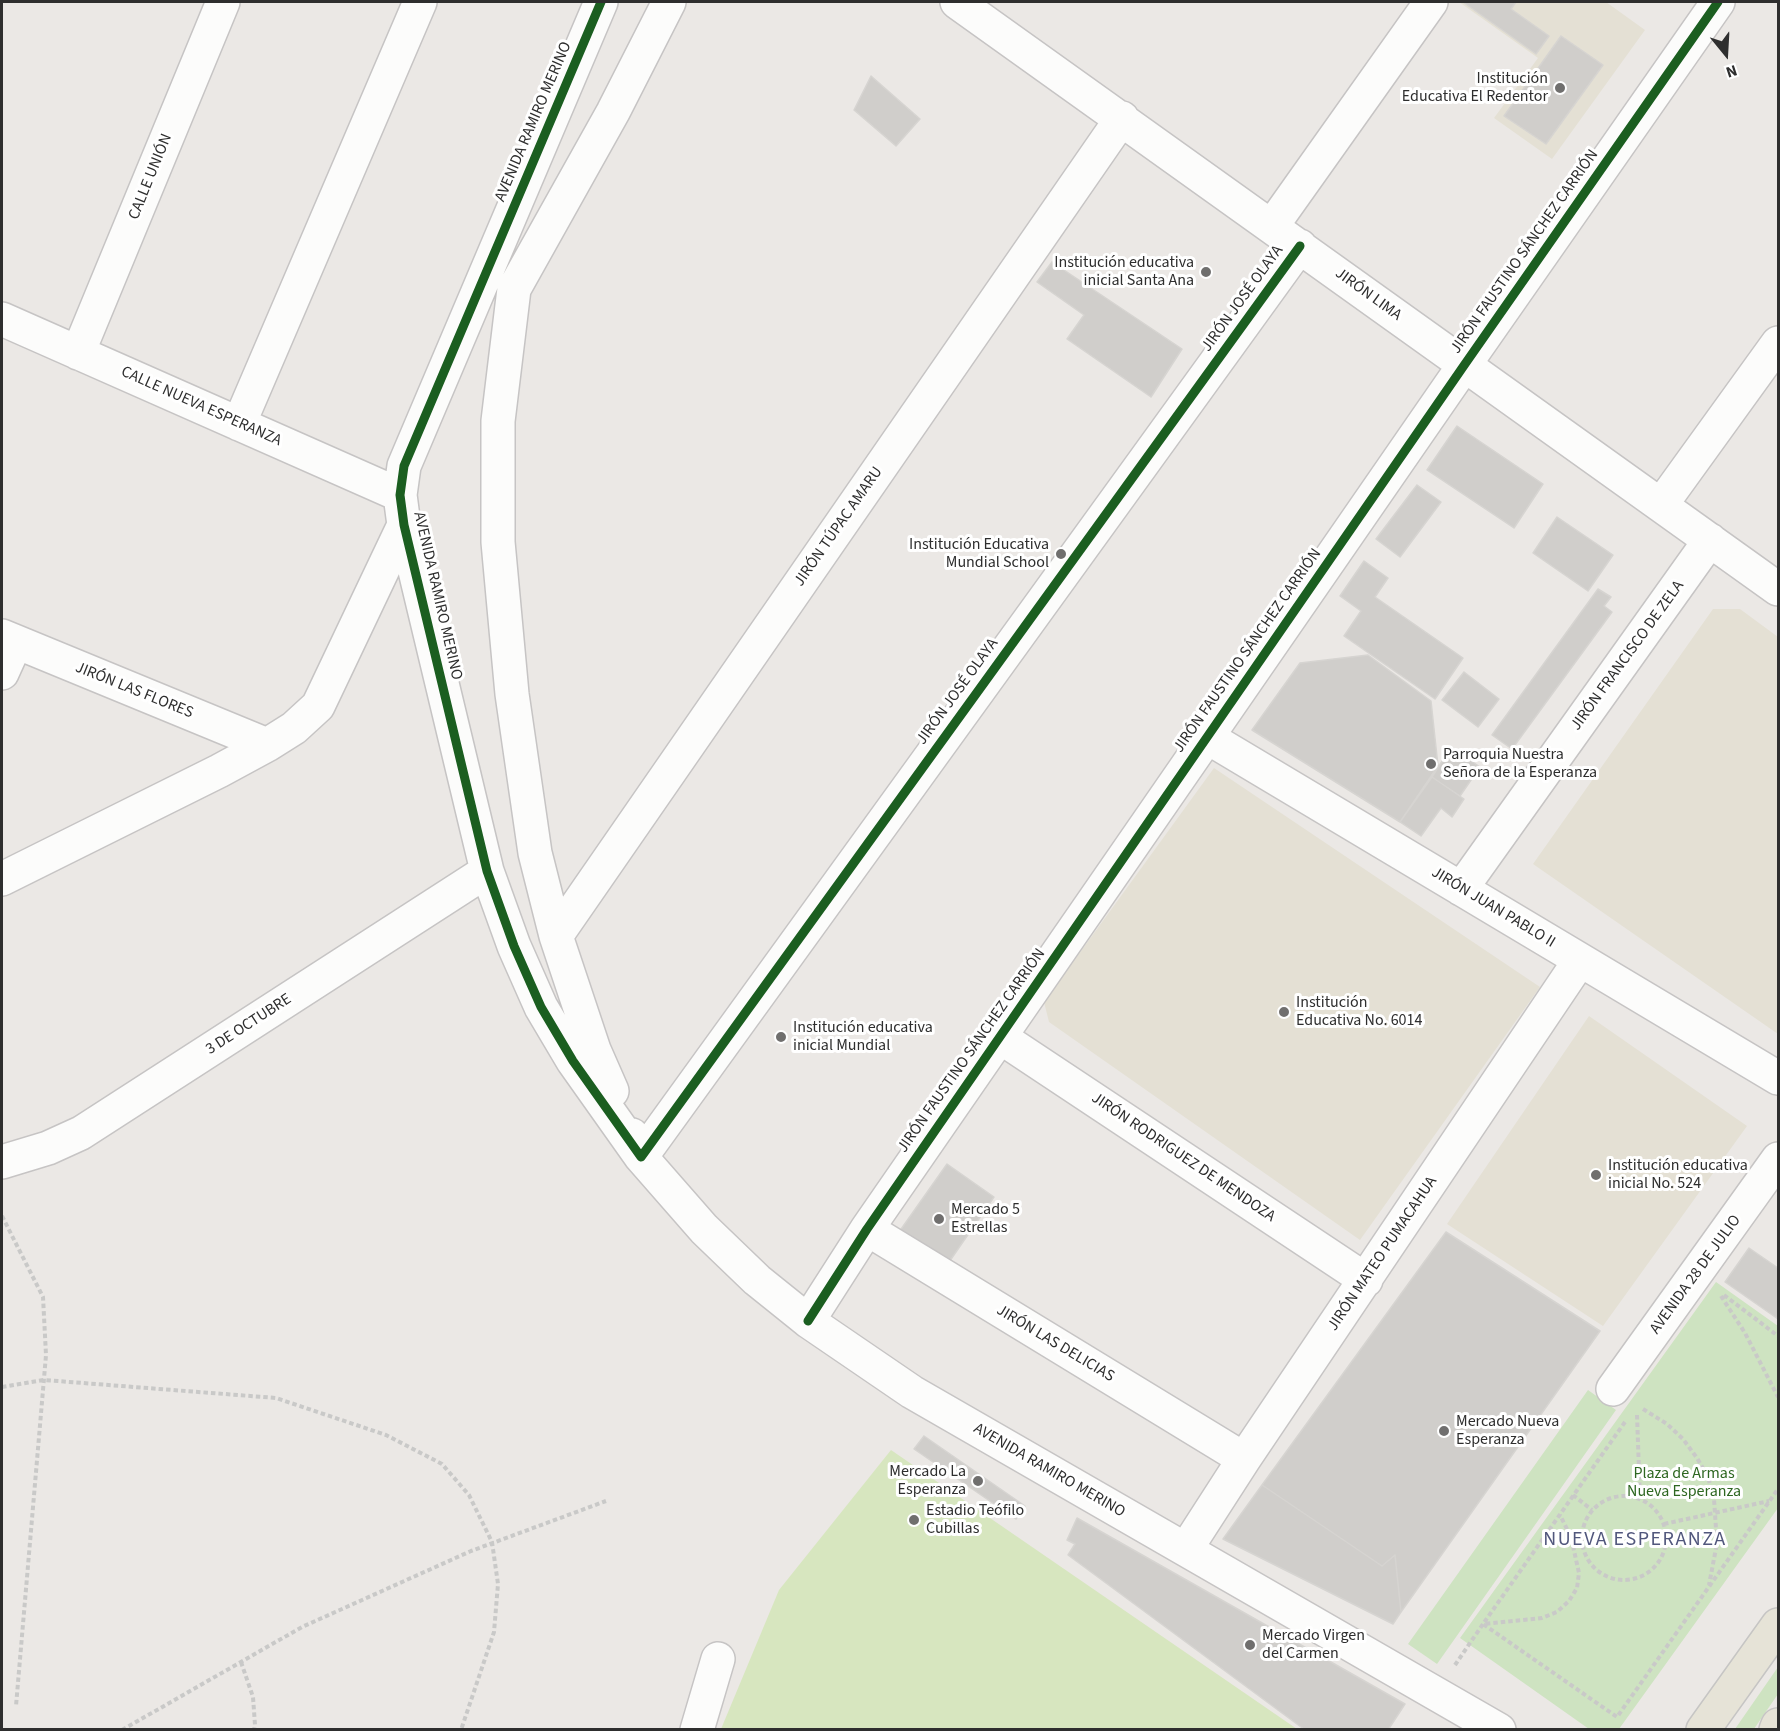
<!DOCTYPE html>
<html>
<head>
<meta charset="utf-8">
<style>
	body { margin:0 }
	#map { position:relative; width:1780px; height:1731px; overflow:hidden; background:#ebe8e5; font-family:"Source Sans 3",sans-serif }
	canvas { display:block }
	.frame { position:absolute; inset:0; border:3px solid #2e2e2e; pointer-events:none }
	.north { position:absolute; left:1696px; top:24px; width:60px; height:60px; -webkit-text-stroke:4px #fff; paint-order:stroke; rotate:162deg; font-size:16px; font-weight:700; line-height:24px; text-align:center; color:#2e2e2e }
	.north::after { content:''; display:block; margin:auto; width:21px; height:27px; background:#2e2e2e; clip-path:polygon(50% 0,100% 100%,50% 72%,0 100%) }
</style>
</head>
<body>
<div id="map">
<canvas width="1780" height="1731"></canvas>
<div class="frame"></div>
<div class="north">N</div>
</div>
<script>
const ctx = document.querySelector('canvas').getContext('2d');
ctx.lineJoin = 'round';
function paint(path, color) {
  ctx.fillStyle = color;
  ctx.fill(path, 'evenodd');
}
function toPath(rows) {
  const path = new Path2D();
  for (const r of rows) {
    if (r.length === 3) {
      path.moveTo(r[0] + r[2], r[1]);
      path.arc(r[0], r[1], r[2], 0, 2 * Math.PI);
      continue;
    }
    path.moveTo(r[0], r[1]);
    for (let i = 2; i < r.length; i += 2) path.lineTo(r[i], r[i + 1]);
  }
  return path;
}
function stroke(path, color, width, dash) {
  ctx.strokeStyle = color;
  ctx.lineWidth = width;
  ctx.lineCap = dash ? 'butt' : 'round';
  ctx.setLineDash(dash || []);
  ctx.stroke(path);
}
function write(font, color, halo, rows, align = 'center') {
  ctx.font = font + ' "Source Sans 3",sans-serif';
  ctx.lineWidth = 6;
  ctx.setLineDash([]);
  ctx.textBaseline = 'middle';
  ctx.strokeStyle = halo;
  ctx.fillStyle = color;
  for (const [text, x, y, turn = 0] of rows) {
    ctx.save();
    ctx.translate(x, y);
    ctx.rotate((+turn || 0) * Math.PI / 180);
    ctx.textAlign = isNaN(turn) ? turn : align;
    if (halo) ctx.strokeText(text, 0, 0);
    ctx.fillText(text, 0, 0);
    ctx.restore();
  }
}
paint(toPath([
	[1459,2,1606,2,1645,30,1552,159,1494,118,1538,58],
	[1713,609,1740,609,1778,637,1778,1034,1533,864],
	[1214,768,1540,987,1360,1240,1049,1022,1044,1002],
	[1589,1016,1747,1126,1603,1326,1447,1224]
]), '#e4e0d4');
paint(toPath([
	[1716,1282,1778,1326,1778,1508,1619,1729,1589,1729,1460,1638],
	[1588,1390,1616,1410,1437,1664,1408,1644],
	[1778,1667,1778,1694,1754,1729,1735,1729]
]), '#cee3c1');
paint(toPath([
	[891,1450,1297,1729,721,1729,779,1590]
]), '#d7e6bf');
const building = toPath([
	[1463,2,1516,2,1511,9,1549,36,1536,54,1463,2],
	[1561,36,1603,65,1546,144,1504,116,1561,36],
	[871,76,920,119,896,146,854,110,871,76],
	[1052,262,1182,349,1151,397,1067,339,1084,315,1037,282,1052,262],
	[1457,426,1543,484,1514,528,1427,470,1457,426],
	[1417,485,1441,502,1400,557,1376,539,1417,485],
	[1557,517,1613,555,1588,591,1533,553,1557,517],
	[1364,561,1388,578,1375,597,1463,658,1435,699,1344,636,1361,611,1340,596,1364,561],
	[1598,589,1611,597,1604,606,1612,612,1512,749,1492,735,1598,589],
	[1368,655,1431,701,1438,766,1400,822,1252,730,1300,663,1368,655],
	[1464,672,1499,699,1478,727,1442,700,1464,672],
	[1451,747,1480,767,1460,796,1432,777,1451,747],
	[1432,777,1464,799,1452,817,1441,808,1421,836,1400,822,1432,777],
	[947,1164,994,1197,947,1265,899,1232,947,1164],
	[1446,1232,1600,1331,1401,1612,1395,1555,1382,1566,1262,1485,1446,1232],
	[1749,1248,1778,1268,1778,1319,1725,1282,1749,1248],
	[924,1436,1025,1506,1016,1519,914,1449,924,1436],
	[1262,1485,1382,1566,1395,1555,1401,1612,1393,1624,1223,1539,1262,1485],
	[1077,1518,1405,1704,1388,1730,1305,1730,1068,1555,1075,1544,1067,1540,1077,1518]
]);
paint(building, '#d0cecb');
stroke(building, '#d6d4d1', 1.5);
const minor = toPath([
	[601,2,404,466,400,495,404,525,487,871,514,946,541,1007,573,1061,641,1157,1300,246],
	[957,2,1778,589],
	[1272,226,1431,2],
	[2,319,400,495],
	[78,353,223,2],
	[239,424,420,2],
	[1661,505,1778,343],
	[2,636,267,745],
	[2,673,16,642],
	[1207,737,1778,1078],
	[2,879,219,771,267,745,294,728,318,706,404,525],
	[1461,889,1710,540],
	[556,936,1122,118],
	[1000,1037,1366,1280],
	[612,1091,594,1050,556,936,535,853,512,694,498,542,498,421,514,289,613,112,669,2],
	[632,1135,641,1157,704,1229,757,1280,808,1321,912,1392,1499,1730],
	[2,1162,48,1148,81,1133,487,871],
	[867,1229,1244,1459],
	[808,1321,867,1229,1465,364,1718,2],
	[1613,1389,1778,1159],
	[1186,1549,1244,1459,1580,960],
	[697,1730,718,1659]
]);
const major = toPath([
	[1703,1730,1778,1625],
	[1776,1730,1778,1725]
]);
stroke(minor, '#c6c4c4', 36);
stroke(major, '#c6c5c4', 36);
stroke(toPath([
	[2,1216,43,1297,46,1355,16,1706],
	[1724,1295,1778,1336],
	[1721,1296,1745,1333,1778,1397],
	[2,1387,44,1380,276,1398,386,1435,442,1464,469,1495,492,1542,498,1584,494,1632,461,1730],
	[1643,1409,1667,1424,1683,1439,1697,1458,1708,1477,1714,1499,1717,1543,1709,1585],
	[1637,1415,1640,1498],
	[1625,1422,1483,1624,1617,1717,1778,1489],
	[1573,1495,1592,1510],
	[1624,1538,42],
	[1664,1524,1769,1501],
	[241,1662,253,1697,255,1725,254,1730],
	[1455,1665,1483,1624,1542,1618,1557,1612,1569,1601,1577,1588,1579,1573,1571,1537,1560,1515],
	[122,1730,302,1627,471,1551,606,1501]
]), '#c9c9c8', 4, [4.5, 3]);
stroke(minor, '#fcfcfb', 33);
stroke(major, '#e6e3d7', 33);
stroke(toPath([
	[601,2,404,466,400,495,404,525,487,871,514,946,541,1007,573,1061,641,1157,1300,246],
	[808,1321,867,1229,1465,364,1718,2]
]), '#1b5e20', 9);
for (const [x, y, r, color] of [
	[1560,88,6,"#706f6e"],
	[1206,272,6,"#706f6e"],
	[1061,554,6,"#706f6e"],
	[1431,764,6,"#706f6e"],
	[1284,1012,6,"#706f6e"],
	[781,1037,6,"#706f6e"],
	[1596,1175,6,"#706f6e"],
	[939,1219,6,"#706f6e"],
	[1444,1431,6,"#706f6e"],
	[978,1481,6,"#706f6e"],
	[914,1520,6,"#706f6e"],
	[1250,1645,6,"#706f6e"]
]) {
  const dot = new Path2D();
  dot.arc(x, y, r, 0, 2 * Math.PI);
  ctx.fillStyle = color;
  ctx.fill(dot);
  stroke(dot, '#fff', 2);
}
write('16px', '#2e2e2e', '#fff', [
	["Institución",1548,79,"right"],
	["Educativa El Redentor",1548,97,"right"],
	["Institución educativa",1194,263,"right"],
	["inicial Santa Ana",1194,281,"right"],
	["Institución Educativa",1049,545,"right"],
	["Mundial School",1049,563,"right"],
	["Parroquia Nuestra",1443,755],
	["Señora de la Esperanza",1443,773],
	["Institución",1296,1003],
	["Educativa No. 6014",1296,1021],
	["Institución educativa",793,1028],
	["inicial Mundial",793,1046],
	["Institución educativa",1608,1166],
	["inicial No. 524",1608,1184],
	["Mercado 5",951,1210],
	["Estrellas",951,1228],
	["Mercado Nueva",1456,1422],
	["Esperanza",1456,1440],
	["Mercado La",966,1472,"right"],
	["Esperanza",966,1490,"right"],
	["Estadio Teófilo",926,1511],
	["Cubillas",926,1529],
	["Mercado Virgen",1262,1636],
	["del Carmen",1262,1654]
], 'left');
write('16px', '#2e2e2e', '#fff', [
	["AVENIDA RAMIRO MERINO",534,122,-67],
	["CALLE UNIÓN",151,177,-68],
	["JIRÓN FAUSTINO SÁNCHEZ CARRIÓN",1525,252,-55],
	["JIRÓN LIMA",1368,295,36],
	["JIRÓN JOSÉ OLAYA",1243,299,-54],
	["CALLE NUEVA ESPERANZA",201,407,24],
	["JIRÓN TÚPAC AMARU",839,527,-55],
	["AVENIDA RAMIRO MERINO",437,596,77],
	["JIRÓN FAUSTINO SÁNCHEZ CARRIÓN",1248,651,-55],
	["JIRÓN FRANCISCO DE ZELA",1628,656,-54],
	["JIRÓN LAS FLORES",134,691,22],
	["JIRÓN JOSÉ OLAYA",958,692,-54],
	["JIRÓN JUAN PABLO II",1493,908,31],
	["3 DE OCTUBRE",249,1025,-33],
	["JIRÓN FAUSTINO SÁNCHEZ CARRIÓN",972,1051,-55],
	["JIRÓN RODRIGUEZ DE MENDOZA",1183,1158,34],
	["JIRÓN MATEO PUMACAHUA",1383,1254,-56],
	["AVENIDA 28 DE JULIO",1696,1275,-54],
	["JIRÓN LAS DELICIAS",1055,1344,31],
	["AVENIDA RAMIRO MERINO",1049,1471,30]
]);
write('16px', '#2e6721', '#fff', [
	["Plaza de Armas",1684,1474],
	["Nueva Esperanza",1684,1492]
]);
ctx.letterSpacing = '1.5px';
write('20px', '#51577c', '#fff', [
	["NUEVA ESPERANZA",1635,1541]
]);
ctx.letterSpacing = '0px';
</script>
</body>
</html>
